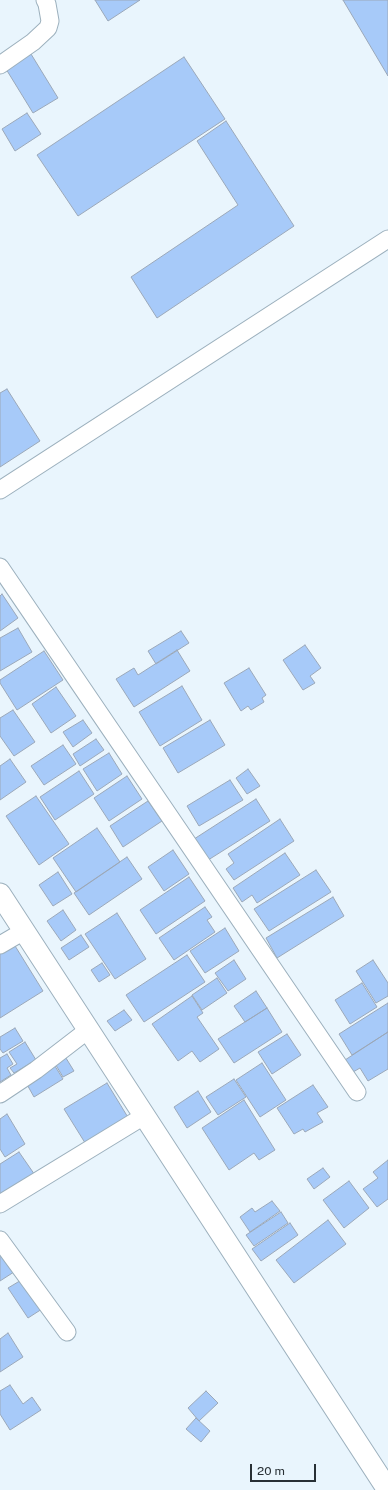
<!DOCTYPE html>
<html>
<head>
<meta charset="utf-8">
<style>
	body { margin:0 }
	#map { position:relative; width:388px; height:1490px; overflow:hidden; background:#e9f5fd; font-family:"Public Sans",sans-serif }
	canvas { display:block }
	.scale { position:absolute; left:250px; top:1464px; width:66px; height:18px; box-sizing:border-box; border:2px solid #283035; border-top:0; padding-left:5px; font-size:12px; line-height:14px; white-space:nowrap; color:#283035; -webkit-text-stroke:3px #e9f5fd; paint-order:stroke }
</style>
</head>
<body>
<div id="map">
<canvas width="388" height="1490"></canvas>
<div class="scale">20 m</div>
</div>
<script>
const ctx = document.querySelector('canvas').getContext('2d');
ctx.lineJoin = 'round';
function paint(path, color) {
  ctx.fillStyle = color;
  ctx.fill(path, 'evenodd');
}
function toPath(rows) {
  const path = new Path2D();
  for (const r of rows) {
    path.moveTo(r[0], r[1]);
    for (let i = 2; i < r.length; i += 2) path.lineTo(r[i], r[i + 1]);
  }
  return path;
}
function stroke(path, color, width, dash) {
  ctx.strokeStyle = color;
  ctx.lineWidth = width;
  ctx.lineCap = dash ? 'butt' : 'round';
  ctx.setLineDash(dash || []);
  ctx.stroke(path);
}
const building = toPath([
	[95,0,140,0,108,21,95,0],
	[343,0,388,0,388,76,343,0],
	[31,54,58,98,33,113,6,69,31,54],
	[184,57,225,119,78,216,37,155,184,57],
	[27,113,41,134,15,151,2,129,27,113],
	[226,121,294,226,157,318,131,277,238,205,197,141,226,121],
	[7,389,40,441,0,467,0,393,7,389],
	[2,594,18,618,0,631,0,596,2,594],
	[18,628,32,652,0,671,0,638,18,628],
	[181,631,189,643,156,664,148,651,181,631],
	[305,645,321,668,310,676,315,683,303,690,283,660,305,645],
	[177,650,190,671,134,707,116,679,134,668,138,675,177,650],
	[44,651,63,680,17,710,0,683,0,680,44,651],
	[249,668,266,695,262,698,264,702,251,710,248,706,241,711,224,683,249,668],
	[182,686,202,720,160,746,139,712,182,686],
	[56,687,76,716,51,733,32,704,56,687],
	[13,710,35,742,14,756,0,736,0,718,13,710],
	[83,720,92,733,73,747,63,732,83,720],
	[210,720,225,745,178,773,163,748,210,720],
	[96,739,104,750,80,766,73,754,96,739],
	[63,745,76,764,44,785,31,766,63,745],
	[109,753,122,774,97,791,83,769,109,753],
	[10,759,26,782,0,800,0,766,10,759],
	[248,769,260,786,247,794,236,778,248,769],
	[79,771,94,794,55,820,40,797,79,771],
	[127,776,142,799,109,821,94,798,127,776],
	[230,780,243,800,199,826,187,806,230,780],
	[36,796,69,844,39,865,6,816,36,796],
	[256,799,270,821,205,862,191,841,256,799],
	[148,801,162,821,123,847,110,826,148,801],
	[280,819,294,841,234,880,226,869,234,863,228,854,280,819],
	[97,828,120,862,76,892,53,858,97,828],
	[173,850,189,874,164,891,148,867,173,850],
	[285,853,300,875,257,903,252,895,242,902,233,888,285,853],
	[127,857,142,879,89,915,74,893,127,857],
	[316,870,331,892,269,931,254,909,316,870],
	[58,872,72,894,53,906,39,885,58,872],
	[189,877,205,901,156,934,140,910,189,877],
	[333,897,344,916,277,958,266,938,333,897],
	[205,907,212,917,207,920,215,932,174,960,159,938,205,907],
	[63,910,76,930,61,941,47,921,63,910],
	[117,913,146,959,115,979,85,934,117,913],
	[225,928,239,951,205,973,190,951,225,928],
	[81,935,89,947,69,960,61,948,81,935],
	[12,941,43,991,0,1018,0,949,12,941],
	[187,955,205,982,144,1022,126,995,187,955],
	[234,960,246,979,228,991,215,973,234,960],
	[373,960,388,983,388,996,376,1003,356,971,373,960],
	[102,963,110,975,99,982,91,970,102,963],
	[217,978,227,993,202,1010,192,995,217,978],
	[362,983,377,1007,350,1024,335,1000,362,983],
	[256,991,267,1008,245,1022,234,1006,256,991],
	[192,996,203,1013,197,1017,219,1049,200,1062,192,1051,178,1061,152,1024,192,996],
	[388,1003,388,1032,352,1055,339,1034,388,1003],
	[267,1008,282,1032,234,1063,218,1039,267,1008],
	[124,1010,132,1020,115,1031,107,1021,124,1010],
	[15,1028,23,1041,3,1053,0,1049,0,1037,15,1028],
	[388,1032,388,1069,368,1081,360,1068,353,1072,345,1060,388,1032],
	[287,1034,301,1055,272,1074,258,1052,287,1034],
	[25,1042,36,1060,14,1073,10,1068,17,1064,9,1052,25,1042],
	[61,1050,74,1071,63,1077,51,1057,61,1050],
	[7,1054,13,1064,7,1068,11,1075,0,1082,0,1058,7,1054],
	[48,1055,63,1079,34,1097,20,1072,48,1055],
	[262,1063,286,1100,260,1117,236,1080,262,1063],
	[234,1079,246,1097,218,1115,206,1097,234,1079],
	[107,1083,129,1119,87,1146,64,1109,107,1083],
	[313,1085,328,1107,317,1113,323,1122,305,1132,303,1129,294,1134,277,1108,313,1085],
	[198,1091,211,1112,187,1128,174,1107,198,1091],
	[244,1100,275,1150,259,1160,254,1153,229,1170,202,1128,244,1100],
	[7,1114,25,1144,5,1157,0,1149,0,1119,7,1114],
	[19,1152,37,1178,0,1203,0,1164,19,1152],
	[388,1160,388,1199,377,1207,363,1189,378,1178,373,1172,388,1160],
	[323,1168,330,1177,314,1189,307,1179,323,1168],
	[349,1181,369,1208,344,1228,323,1200,349,1181],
	[272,1201,280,1211,250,1232,240,1217,252,1208,255,1212,272,1201],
	[281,1212,288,1223,254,1246,246,1235,281,1212],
	[328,1220,346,1244,294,1283,276,1260,328,1220],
	[290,1223,298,1235,261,1261,252,1249,290,1223],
	[0,1244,17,1270,0,1281,0,1244],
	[23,1279,42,1309,28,1318,8,1288,23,1279],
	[8,1333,23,1357,0,1372,0,1339,8,1333],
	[10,1385,23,1404,32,1397,41,1410,10,1430,0,1414,0,1391,10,1385],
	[206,1391,218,1403,199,1421,188,1408,206,1391],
	[196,1418,210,1431,201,1442,186,1429,196,1418]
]);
paint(building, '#a7caf9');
stroke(building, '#9ba8b9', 1);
const minor = toPath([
	[0,65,33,42,48,28,50,21,47,4,45,0],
	[0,490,388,239],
	[0,567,357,1092],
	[0,945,24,931],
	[0,1094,36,1070,88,1030],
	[0,1204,144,1116],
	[0,1240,67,1332]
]);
const tertiary = toPath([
	[0,894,388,1490]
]);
stroke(minor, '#9cb0bd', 19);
stroke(tertiary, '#9cb0bd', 23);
stroke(minor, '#fff', 17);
stroke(tertiary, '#fff', 21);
</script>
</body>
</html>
